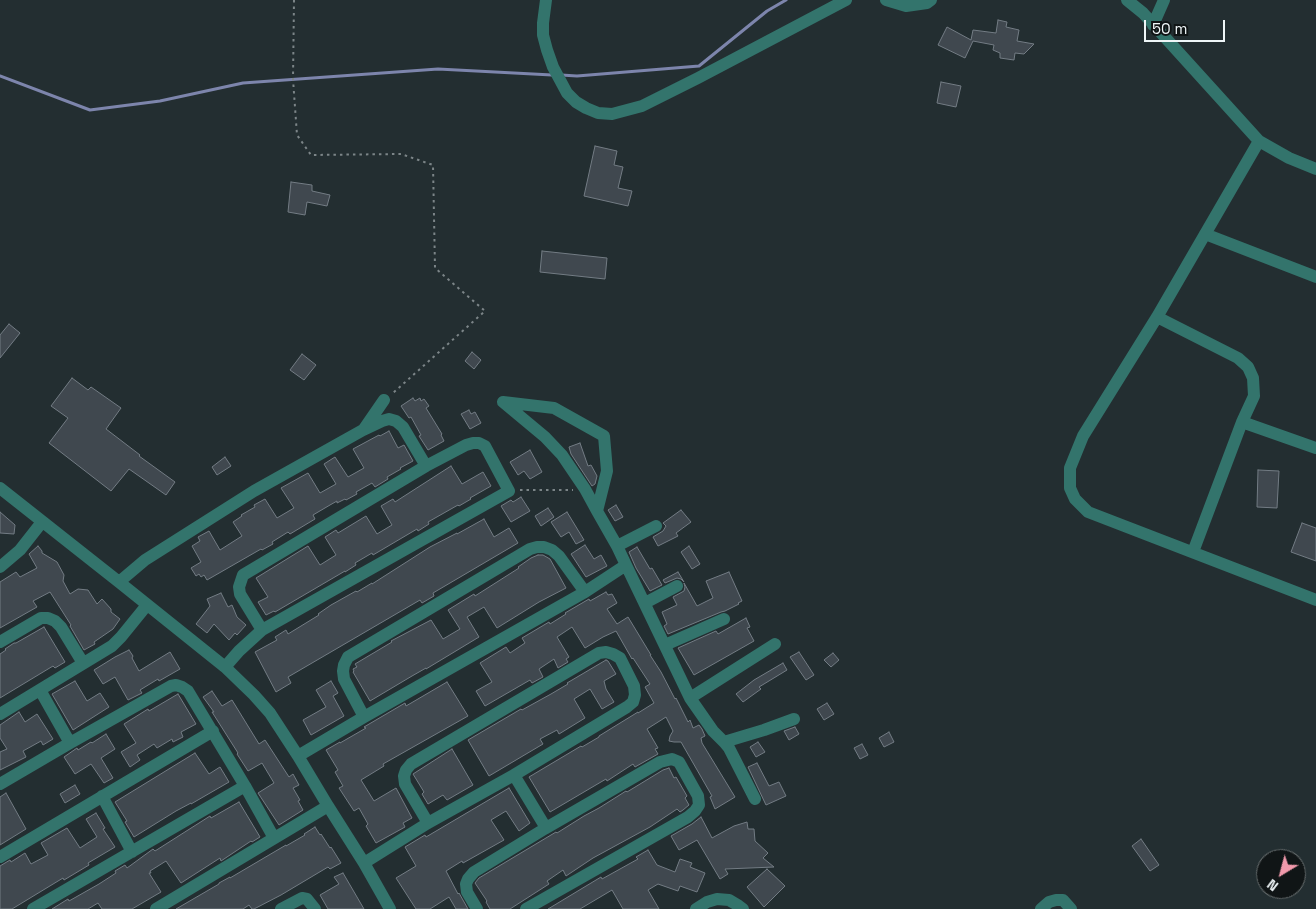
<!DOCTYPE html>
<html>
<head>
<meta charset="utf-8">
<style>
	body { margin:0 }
	#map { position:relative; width:1316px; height:909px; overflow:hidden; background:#232e31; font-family:"Space Grotesk",sans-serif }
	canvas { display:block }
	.north { position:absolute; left:1256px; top:849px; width:50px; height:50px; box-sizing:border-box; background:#101516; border:1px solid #696f70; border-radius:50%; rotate:217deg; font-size:14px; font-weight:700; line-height:20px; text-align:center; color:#eff6f8 }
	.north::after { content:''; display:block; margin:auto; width:18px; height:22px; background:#f29aac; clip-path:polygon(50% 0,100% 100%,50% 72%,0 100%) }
	.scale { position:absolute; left:1144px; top:20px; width:81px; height:22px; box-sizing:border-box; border:2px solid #eff6f8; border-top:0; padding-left:6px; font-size:15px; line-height:18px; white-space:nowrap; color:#eff6f8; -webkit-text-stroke:4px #101516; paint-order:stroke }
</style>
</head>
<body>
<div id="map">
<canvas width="1316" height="909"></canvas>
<div class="north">N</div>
<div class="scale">50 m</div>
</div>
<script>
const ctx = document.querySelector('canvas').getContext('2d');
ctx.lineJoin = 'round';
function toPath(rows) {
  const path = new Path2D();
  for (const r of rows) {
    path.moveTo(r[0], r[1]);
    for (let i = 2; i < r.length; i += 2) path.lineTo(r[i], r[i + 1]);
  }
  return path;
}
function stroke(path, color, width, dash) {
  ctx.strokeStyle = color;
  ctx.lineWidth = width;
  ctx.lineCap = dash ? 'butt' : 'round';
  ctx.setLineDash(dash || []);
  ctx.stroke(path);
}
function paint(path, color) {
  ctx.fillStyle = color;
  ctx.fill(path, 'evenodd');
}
stroke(toPath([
	[561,75,577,76,699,66,767,11,786,0],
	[0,76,90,110,160,101,243,83,438,69,552,75]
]), '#7d85ac', 3);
const building = toPath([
	[998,20,1007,22,1006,27,1019,30,1017,41,1034,44,1024,54,1015,53,1014,60,1000,58,1000,53,993,50,994,45,973,41,965,58,938,45,947,27,971,40,973,30,996,33,998,20],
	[941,82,961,86,956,107,937,103,941,82],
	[595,146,617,151,614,165,623,167,618,188,632,191,628,206,584,196,595,146],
	[291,182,312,185,312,191,330,195,327,206,307,202,305,215,288,212,291,182],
	[542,251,607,258,605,279,540,272,542,251],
	[9,324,20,333,0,358,0,335,9,324],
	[472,352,481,360,474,369,465,361,472,352],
	[302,354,316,365,304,380,290,370,302,354],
	[72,378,88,390,91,387,121,408,106,429,140,455,139,456,175,482,166,495,129,469,111,491,49,443,68,418,51,406,72,378],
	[413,398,415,401,420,398,421,401,424,399,429,406,426,408,442,434,441,435,444,441,428,450,419,436,421,435,411,417,409,418,401,406,413,398],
	[469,410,471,414,475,412,481,423,470,429,461,414,469,410],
	[389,431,398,448,404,445,413,461,400,468,401,469,387,477,388,479,375,487,372,483,356,492,357,494,346,500,345,499,337,503,337,501,330,505,313,515,315,519,290,534,288,532,272,542,273,544,262,550,261,549,207,580,204,575,201,577,199,574,196,576,191,568,201,562,192,546,200,541,198,537,209,531,220,550,242,536,233,522,242,516,241,515,255,507,254,505,265,499,277,518,294,508,281,488,308,473,320,493,336,484,324,464,335,457,348,477,364,468,353,449,379,435,380,436,389,431],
	[580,443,588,466,591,465,597,476,595,484,592,486,571,454,569,447,580,443],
	[530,450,542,472,530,479,524,471,518,475,510,462,530,450],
	[225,457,231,466,217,475,212,467,225,457],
	[451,466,462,484,483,472,491,486,470,498,471,499,459,506,458,505,428,522,429,524,418,531,417,529,373,555,372,553,355,563,356,565,345,572,345,571,275,612,274,611,266,615,258,602,268,597,256,578,308,546,320,565,336,555,325,537,336,530,338,533,366,516,377,534,392,525,381,506,393,499,395,502,451,466],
	[1258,470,1279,471,1277,508,1257,507,1258,470],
	[521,497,530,511,511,522,501,506,511,500,513,502,521,497],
	[616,505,623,517,615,521,608,510,616,505],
	[548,508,554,517,541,526,535,516,548,508],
	[681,510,691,522,676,533,678,536,658,546,653,537,663,531,666,526,663,523,681,510],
	[0,512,15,525,14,534,0,533,0,512],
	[567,512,584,540,576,544,569,532,561,537,551,522,567,512],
	[484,519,494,537,509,528,518,543,433,593,434,596,422,603,420,600,288,677,291,683,276,692,255,652,277,640,275,637,286,630,288,634,319,615,318,614,331,605,356,591,357,592,372,583,372,584,430,547,457,533,457,534,484,519],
	[1302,523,1316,528,1316,561,1291,552,1302,523],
	[585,545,594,559,601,555,607,566,586,577,571,554,585,545],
	[38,546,42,551,42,553,57,562,64,575,63,581,70,594,78,589,88,590,97,604,102,599,111,609,111,612,120,619,113,629,94,642,95,644,84,650,70,626,71,625,50,592,33,601,37,607,0,628,0,582,16,572,20,577,37,568,29,554,38,546],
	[689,546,700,564,692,569,681,552,689,546],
	[637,547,650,569,652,568,662,585,650,591,636,568,629,552,637,547],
	[538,555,543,555,550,559,566,588,539,602,497,628,484,607,467,617,479,637,426,669,426,668,412,676,370,701,353,672,354,671,353,669,357,667,355,664,392,642,391,641,431,620,443,639,460,629,448,610,474,594,475,596,519,568,518,567,531,558,538,555],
	[678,572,684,582,681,579,677,578,665,583,663,580,678,572],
	[729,572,742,601,738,603,739,604,725,611,721,612,668,634,664,626,667,624,662,612,677,605,673,597,684,591,685,587,684,583,697,606,713,598,706,581,729,572],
	[606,592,608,595,612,594,617,603,607,609,617,624,628,617,651,655,650,655,661,672,675,699,676,698,688,722,690,720,693,728,699,725,702,729,705,736,701,738,702,743,735,797,715,809,710,797,712,796,681,742,674,742,669,741,670,736,673,731,666,717,647,729,658,748,655,749,658,754,635,767,633,764,607,781,606,779,550,812,529,777,581,746,582,747,599,737,599,736,638,712,638,713,654,703,645,687,650,684,633,658,632,659,616,631,603,637,585,648,572,627,557,637,569,657,566,659,568,662,558,668,554,659,539,669,543,677,532,683,530,680,485,706,476,691,492,682,480,663,506,647,510,653,525,643,522,638,549,622,550,624,566,614,565,613,589,599,590,601,606,592],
	[221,593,228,607,232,605,237,617,246,625,237,635,235,633,229,640,214,624,207,633,196,624,210,606,207,599,221,593],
	[746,618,750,627,747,628,754,641,694,675,678,648,716,631,718,634,746,618],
	[44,627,65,662,55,668,53,666,0,698,0,654,6,650,5,649,14,643,16,643,44,627],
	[129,650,133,656,132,658,139,671,170,652,180,669,159,681,158,679,140,690,142,693,128,700,115,677,103,684,94,670,115,657,129,650],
	[799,652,814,675,806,680,790,657,799,652],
	[833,653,839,660,831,667,824,660,833,653],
	[606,660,608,661,616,674,604,681,606,689,614,702,602,709,590,689,574,699,585,718,559,734,557,730,540,739,543,744,489,776,468,740,521,709,522,710,551,694,568,684,567,683,606,660],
	[783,663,787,670,759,687,761,689,743,702,736,694,754,680,783,663],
	[75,681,87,701,100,693,109,707,73,730,52,694,75,681],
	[331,681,338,693,333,696,344,716,311,735,303,720,326,707,316,690,331,681],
	[447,682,468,716,383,764,384,766,361,780,374,801,396,788,412,818,403,823,405,827,376,843,366,826,368,824,359,808,354,811,339,788,343,786,335,772,338,770,326,750,340,742,340,743,366,728,364,727,405,703,406,706,447,682],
	[212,691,222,706,232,700,259,744,265,740,289,777,293,774,299,785,293,788,300,800,298,801,303,810,279,825,258,793,274,783,262,763,248,771,237,754,238,753,212,712,214,712,203,697,212,691],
	[178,694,196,724,181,732,183,737,173,742,172,739,157,748,154,744,137,755,140,760,130,767,121,752,136,743,124,724,148,709,149,711,178,694],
	[827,703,834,714,824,720,817,709,827,703],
	[19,712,25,722,37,714,53,739,43,745,41,741,23,751,26,757,0,770,0,752,7,749,0,738,0,725,19,712],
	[795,727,799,734,789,740,784,731,795,727],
	[889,732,894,742,884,747,879,738,889,732],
	[106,734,115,749,101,758,113,778,104,783,91,764,75,774,64,757,77,748,78,750,91,742,92,743,106,734],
	[758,742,765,752,756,757,750,747,758,742],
	[862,744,868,755,860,759,854,748,862,744],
	[452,749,473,785,447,800,443,795,428,804,422,794,424,792,413,774,452,749],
	[195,753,209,774,220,767,229,782,191,804,191,803,176,811,134,837,125,822,127,821,115,802,195,753],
	[757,763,769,786,779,782,786,796,766,805,748,767,757,763],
	[669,768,674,778,676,777,687,796,685,798,689,805,683,810,680,812,677,809,650,827,593,858,566,876,563,870,547,881,549,884,510,909,490,909,486,902,487,901,475,883,479,878,556,832,557,833,584,816,599,808,626,791,627,792,663,770,669,768],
	[75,785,80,794,65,803,60,794,75,785],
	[509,788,530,823,519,831,506,811,491,820,504,840,463,863,462,861,446,871,458,894,459,893,468,909,456,909,449,897,430,909,416,909,396,878,416,866,405,847,425,835,426,837,509,788],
	[6,793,26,829,0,845,0,797,6,793],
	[239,802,260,837,252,842,251,841,221,861,220,858,181,883,166,861,150,871,151,873,149,873,161,892,132,909,102,909,98,903,88,909,52,909,68,899,69,901,99,884,116,873,115,871,125,865,127,868,153,849,155,851,210,816,211,818,239,802],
	[96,813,105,828,103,829,115,847,88,863,89,865,64,880,63,878,12,909,0,909,0,866,10,860,11,862,25,853,31,864,48,855,41,843,67,828,80,848,97,837,86,819,96,813],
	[701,817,712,838,734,826,747,822,748,829,754,829,755,841,768,853,763,858,774,867,725,869,728,874,720,879,697,840,679,850,671,836,692,824,701,817],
	[315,827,320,835,321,834,330,848,331,847,341,863,330,869,328,867,281,895,254,909,252,909,249,905,243,909,176,909,219,884,219,883,230,877,230,878,286,845,286,846,305,835,304,834,315,827],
	[1141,839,1159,865,1150,871,1132,846,1141,839],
	[648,850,657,865,675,872,680,859,692,863,690,867,705,873,697,892,680,886,678,891,658,884,648,890,659,909,623,909,612,890,580,909,548,909,601,877,602,879,638,859,636,857,648,850],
	[767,869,785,886,764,907,747,887,767,869],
	[343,873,364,909,328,909,320,895,339,884,334,877,343,873]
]);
paint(building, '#40484f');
stroke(building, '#737c84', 1);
stroke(toPath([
	[294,0,293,79,297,135,311,155,401,154,433,165,435,268,485,311,393,393],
	[520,490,573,490]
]), '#7c8588', 2, [2.5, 4]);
stroke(toPath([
	[546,0,543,23,543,35,547,50,553,67,567,93,576,102,586,108,598,113,612,114,642,106,698,78,846,0],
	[886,0,906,6,927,3,931,0],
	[1127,0,1143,13,1259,141,1289,158,1316,169],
	[1153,25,1164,0],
	[1259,141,1157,317,1083,436,1070,468,1070,488,1075,499,1088,512,1316,600],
	[1205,234,1316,277],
	[1157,317,1238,358,1248,367,1253,378,1254,396,1242,422],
	[364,429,384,400],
	[0,488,119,582,225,667,254,695,270,713,298,756,328,806,364,863,390,909],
	[597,511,607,471,604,436,554,408,503,402,545,437,562,455,585,489,597,511,617,546,626,565,690,698,713,731,724,742,729,748,755,799],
	[617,546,656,526],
	[1193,552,1242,422,1316,448],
	[0,567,20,550,42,522],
	[119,582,145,560,254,491,363,430,382,421,389,419,396,421,403,427,426,466],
	[645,603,677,586],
	[0,642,41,618,48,618,55,621,61,627,83,663],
	[665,645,724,619],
	[225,667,239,651,262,630,509,491,485,446,479,443,473,443,466,445,426,466,243,575,239,587,240,594,262,630],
	[40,690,70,743],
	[690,698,775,644],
	[0,714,112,646,121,637,147,605],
	[364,717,344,679,343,671,344,665,348,657,530,549,537,547,544,547,552,550,559,556,585,592],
	[724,742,764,730,794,719],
	[298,756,364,717,585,592,626,565],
	[514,775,546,828],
	[0,784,70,743,171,686,176,685,182,687,188,691,245,786,274,838],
	[102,796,132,852],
	[0,857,213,731],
	[364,863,428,823,514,775,627,707,633,702,635,695,634,686,620,658,613,654,606,652,599,653,411,764,406,770,404,776,405,784,428,823],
	[33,909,245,786],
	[156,909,328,806],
	[281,909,302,898,307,899,315,909],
	[477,909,467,892,466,884,468,879,474,872,546,828,660,762,672,759,679,762,698,796,699,805,695,811,688,817,526,909],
	[696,909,707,902,717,899,729,900,739,906,743,909],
	[1041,909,1049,902,1056,900,1063,900,1071,909]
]), '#33746c', 12);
</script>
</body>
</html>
